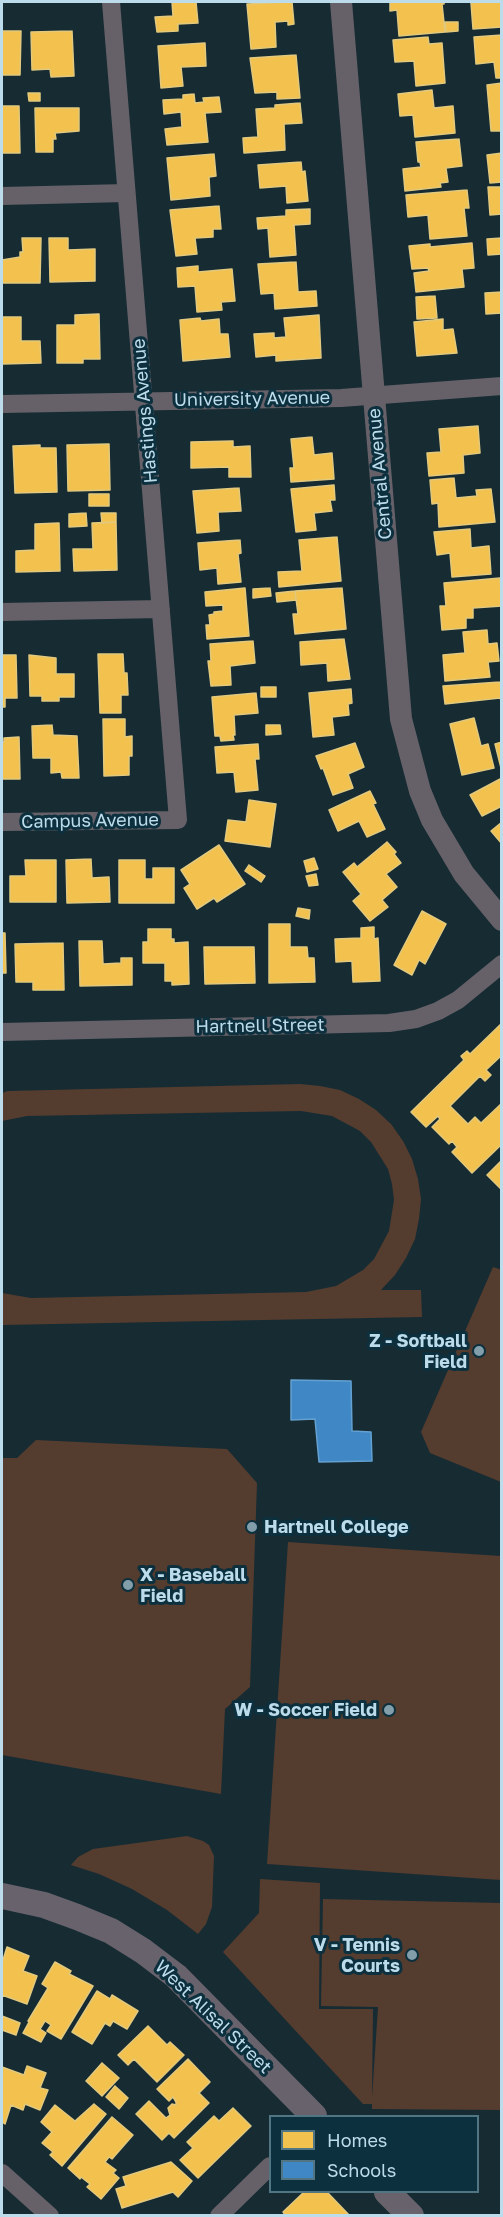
<!DOCTYPE html>
<html>
<head>
<meta charset="utf-8">
<style>
	body { margin:0 }
	#map { position:relative; width:503px; height:2217px; overflow:hidden; background:#172b33; font-family:"Golos Text",sans-serif }
	canvas { display:block }
	.frame { position:absolute; inset:0; border:3px solid #bcdcec; pointer-events:none }
	.legend { position:absolute; left:269px; top:2115px; width:210px; height:78px; box-sizing:border-box; background:#0c303e; border:2px solid #527584; margin:0; padding:8px 10px; list-style:none; font-size:18px; color:#bcdcec }
	.legend li { display:flex; align-items:center; gap:12px; height:30px }
	.legend b { width:30px; border:2px solid #527584 }
</style>
</head>
<body>
<div id="map">
<canvas width="503" height="2217"></canvas>
<div class="frame"></div>
<ul class="legend">
<li><b style="height:16px;background:#f2c14e"></b>Homes</li>
<li><b style="height:16px;background:#3f88c5"></b>Schools</li>
</ul>
</div>
<script>
const ctx = document.querySelector('canvas').getContext('2d');
ctx.lineJoin = 'round';
function paint(path, color) {
  ctx.fillStyle = color;
  ctx.fill(path, 'evenodd');
}
function toPath(rows) {
  const path = new Path2D();
  for (const r of rows) {
    path.moveTo(r[0], r[1]);
    for (let i = 2; i < r.length; i += 2) path.lineTo(r[i], r[i + 1]);
  }
  return path;
}
function stroke(path, color, width, dash) {
  ctx.strokeStyle = color;
  ctx.lineWidth = width;
  ctx.lineCap = dash ? 'butt' : 'round';
  ctx.setLineDash(dash || []);
  ctx.stroke(path);
}
function write(font, color, halo, rows, align = 'center') {
  ctx.font = font + ' "Golos Text",sans-serif';
  ctx.lineWidth = 6;
  ctx.setLineDash([]);
  ctx.textBaseline = 'middle';
  ctx.strokeStyle = halo;
  ctx.fillStyle = color;
  for (const [text, x, y, turn = 0] of rows) {
    ctx.save();
    ctx.translate(x, y);
    ctx.rotate((+turn || 0) * Math.PI / 180);
    ctx.textAlign = isNaN(turn) ? turn : align;
    if (halo) ctx.strokeText(text, 0, 0);
    ctx.fillText(text, 0, 0);
    ctx.restore();
  }
}
paint(toPath([
	[300,1084,320,1086,340,1090,359,1099,376,1110,391,1124,403,1141,412,1159,418,1179,421,1199,419,1219,415,1239,406,1258,395,1275,381,1290,421,1290,422,1317,2,1325,2,1293,31,1298,306,1292,336,1286,363,1270,374,1259,389,1231,394,1200,392,1184,388,1169,371,1142,360,1131,332,1116,301,1111,27,1116,2,1121,2,1093,8,1091],
	[493,1267,502,1270,501,1482,430,1453,421,1432],
	[36,1440,227,1449,257,1483,250,1687,225,1709,221,1794,2,1755,2,1458,17,1458],
	[288,1542,501,1556,501,1880,267,1864],
	[187,1836,203,1841,209,1845,214,1856,212,1907,206,1924,198,1934,167,1910,132,1889,99,1874,71,1865,78,1857,93,1849],
	[260,1879,320,1883,319,2009,373,2009,372,2098,378,2007,321,2006,323,1899,501,1903,501,2110,372,2109,372,2104,363,2104,223,1952,259,1913]
]), '#543c2f');
const homes = toPath([
	[172,2,196,2,198,23,178,24,178,31,157,32,155,17,173,16,172,2],
	[292,2,294,24,288,25,288,21,275,22,276,47,251,49,247,4,292,2],
	[390,2,444,2,444,4,442,4,445,32,399,36,397,10,390,11,390,2],
	[480,2,502,2,502,27,473,29,471,3,480,2],
	[445,22,458,22,458,31,446,32,445,22],
	[2,31,21,31,20,75,2,75,2,31],
	[72,31,74,76,51,77,50,69,32,70,31,32,72,31],
	[502,35,502,78,496,78,494,62,476,64,474,37,502,35],
	[428,37,429,44,442,43,445,83,416,86,414,61,395,62,393,40,428,37],
	[205,43,206,66,181,67,183,86,161,88,158,46,205,43],
	[296,55,300,98,277,99,277,92,255,93,250,58,296,55],
	[502,83,502,131,491,131,487,85,502,83],
	[432,90,434,108,453,106,455,133,415,137,413,115,400,116,398,94,432,90],
	[28,93,40,93,40,101,29,101,28,93],
	[194,94,195,103,204,102,203,98,219,97,221,112,205,113,208,142,167,145,165,129,182,127,181,112,164,114,163,100,183,99,183,95,194,94],
	[300,103,302,123,284,124,285,150,244,153,243,138,258,137,256,109,275,108,275,105,300,103],
	[2,106,19,106,20,153,2,153,2,106],
	[35,108,79,108,79,131,55,133,56,139,53,139,53,152,36,152,35,108],
	[459,139,462,166,446,168,448,182,440,183,441,187,405,191,403,169,421,167,420,162,418,162,416,142,459,139],
	[502,153,502,182,490,183,487,155,502,153],
	[214,154,216,176,209,177,210,196,171,200,167,158,214,154],
	[301,162,302,172,305,171,308,201,287,203,286,186,260,188,258,165,301,162],
	[488,187,502,187,502,214,490,215,488,187],
	[467,190,469,208,464,208,467,236,430,239,428,215,408,217,406,195,467,190],
	[219,206,221,229,213,229,213,237,195,238,197,254,176,256,170,210,219,206],
	[310,209,310,224,294,225,296,255,270,257,268,228,258,229,257,218,286,216,286,210,310,209],
	[22,238,41,238,40,283,2,283,2,260,20,257,20,252,23,252,22,238],
	[49,238,68,238,68,250,95,249,95,281,50,282,49,238],
	[502,238,502,254,488,255,487,239,502,238],
	[472,243,474,268,462,269,464,287,416,292,414,273,429,271,428,268,412,269,409,246,430,244,430,247,472,243],
	[296,262,298,292,316,291,317,306,275,309,274,293,261,294,258,264,296,262],
	[198,266,198,272,232,269,235,301,221,302,222,310,197,312,195,286,178,287,177,268,198,266],
	[502,292,502,313,486,314,485,293,502,292],
	[435,296,437,318,417,319,416,297,435,296],
	[99,314,100,359,83,359,83,363,57,363,57,325,75,325,75,315,99,314],
	[319,315,321,358,276,361,276,355,256,357,254,334,274,333,274,338,286,337,284,318,319,315],
	[2,317,21,317,21,341,40,341,41,363,2,364,2,317],
	[200,318,201,321,219,319,220,334,228,334,230,357,183,361,180,320,200,318],
	[443,319,443,330,453,329,457,353,417,356,414,322,443,319],
	[478,426,480,453,463,455,464,473,429,476,427,453,441,452,439,429,478,426],
	[312,437,314,455,332,453,334,479,291,482,290,468,294,468,291,439,312,437],
	[233,441,233,447,250,446,251,477,229,477,229,467,191,468,191,442,233,441],
	[109,444,110,490,68,491,67,445,109,444],
	[40,445,40,448,56,448,57,492,15,493,13,446,40,445],
	[454,478,456,498,477,496,476,490,491,489,495,522,439,527,438,503,432,504,430,480,454,478],
	[334,485,335,500,330,500,332,511,314,513,316,530,296,532,291,489,334,485],
	[239,488,241,511,218,512,219,531,197,533,193,491,239,488],
	[89,494,109,494,109,506,89,506,89,494],
	[86,513,87,526,69,527,69,514,86,513],
	[101,513,116,513,116,522,102,523,101,513],
	[116,522,117,570,74,571,73,549,93,549,92,523,116,522],
	[59,523,60,571,16,572,16,551,35,550,35,524,59,523],
	[470,529,471,548,489,546,491,574,452,577,450,553,437,555,434,532,470,529],
	[337,537,341,581,279,587,278,572,302,571,299,540,337,537],
	[240,540,241,553,238,554,241,582,218,584,217,568,200,570,198,543,240,540],
	[500,578,502,606,473,608,473,618,466,618,466,628,442,630,440,606,446,606,444,583,500,578],
	[245,588,249,636,207,639,206,625,210,625,209,615,214,614,214,612,223,611,223,605,206,606,205,592,245,588],
	[270,588,271,596,253,598,253,589,270,588],
	[342,588,346,629,295,634,293,614,298,614,295,591,342,588],
	[295,591,296,600,277,602,276,593,295,591],
	[487,630,488,644,497,643,499,661,488,662,490,677,445,681,443,655,465,653,463,632,487,630],
	[344,639,350,679,328,681,327,663,301,665,300,642,344,639],
	[253,641,255,663,230,666,231,685,211,686,208,661,211,661,210,644,253,641],
	[98,654,123,654,124,673,127,673,128,695,121,695,121,713,100,713,98,654],
	[2,655,16,655,17,698,5,698,5,707,2,707,2,655],
	[29,655,56,658,56,674,74,674,74,697,59,697,59,701,42,701,42,696,30,696,29,655],
	[500,682,502,703,500,698,445,704,443,686,500,682],
	[261,687,276,687,276,697,261,697,261,687],
	[351,689,352,703,348,704,349,715,332,717,334,735,313,737,309,693,351,689],
	[256,693,258,713,234,715,235,735,233,735,234,740,221,741,220,736,215,736,212,697,256,693],
	[474,718,481,746,488,744,494,768,462,775,450,724,474,718],
	[103,719,125,719,125,737,132,736,132,756,129,756,129,775,104,776,103,719],
	[52,725,53,735,77,736,79,778,62,778,61,772,51,773,51,758,33,758,32,726,52,725],
	[266,725,280,725,281,734,266,735,266,725],
	[19,737,20,779,2,779,2,742,4,742,4,738,19,737],
	[502,742,502,772,495,744,502,742],
	[355,743,364,767,348,774,353,788,333,795,323,768,321,769,316,756,355,743],
	[258,744,259,759,255,759,258,790,236,792,234,772,217,773,215,747,258,744],
	[502,778,502,806,482,816,470,795,502,778],
	[370,791,376,803,373,804,385,829,367,837,359,821,338,831,329,810,370,791],
	[249,800,276,804,270,847,225,841,228,820,246,822,249,800],
	[502,822,502,844,491,831,502,822],
	[387,842,396,852,394,854,401,863,386,874,397,887,382,900,388,907,370,921,353,901,361,894,343,872,354,863,357,867,387,842],
	[219,845,245,884,217,902,214,898,197,909,184,888,190,884,181,870,219,845],
	[314,858,318,869,307,872,304,861,314,858],
	[91,859,92,878,109,877,110,902,67,903,66,860,91,859],
	[25,860,56,860,56,902,10,902,10,876,26,876,25,860],
	[119,860,145,860,145,879,153,879,153,868,174,868,174,903,119,903,119,860],
	[249,865,265,876,261,882,245,871,249,865],
	[316,874,318,885,309,886,306,876,316,874],
	[298,908,310,910,309,919,296,916,298,908],
	[422,911,446,924,425,964,419,960,412,975,394,965,422,911],
	[269,924,290,924,290,947,307,947,308,958,314,958,315,982,269,983,269,924],
	[374,927,374,939,378,938,380,981,353,982,352,961,336,962,335,939,361,938,361,928,374,927],
	[148,929,171,929,171,939,174,939,174,943,188,942,189,984,172,985,172,981,165,981,165,963,143,963,143,942,148,942,148,929],
	[2,933,5,933,6,973,2,973,2,933],
	[79,941,102,941,103,964,121,963,121,958,132,958,132,985,80,986,79,941],
	[63,943,64,990,33,990,33,982,16,982,15,944,63,943],
	[204,947,254,947,255,983,205,984,204,947],
	[502,1023,502,1055,486,1070,491,1075,485,1081,480,1076,450,1106,468,1124,475,1117,481,1123,502,1103,502,1144,472,1173,452,1152,457,1147,452,1141,449,1144,432,1127,440,1119,438,1116,426,1127,411,1112,464,1060,461,1056,467,1051,470,1054,502,1023],
	[502,1160,502,1190,487,1175,502,1160],
	[7,1947,29,1956,23,1971,37,1976,27,2004,2,1995,2,1997,2,1963,7,1947],
	[55,1962,71,1971,69,1974,93,1986,61,2039,47,2031,51,2025,45,2021,40,2029,46,2033,41,2042,23,2033,29,2022,28,2021,48,1988,42,1984,55,1962],
	[97,1991,110,1999,112,1995,138,2011,127,2029,113,2021,110,2026,105,2023,92,2044,72,2032,97,1991],
	[2,2016,20,2023,16,2035,2,2030,2,2016],
	[148,2026,167,2045,170,2042,184,2055,157,2082,134,2059,128,2065,118,2055,148,2026],
	[188,2059,210,2082,199,2093,209,2103,174,2138,169,2133,162,2140,136,2114,149,2101,166,2118,170,2115,168,2108,172,2104,176,2105,176,2102,173,2097,169,2101,157,2089,188,2059],
	[102,2063,119,2078,102,2096,86,2081,102,2063],
	[27,2066,46,2073,40,2088,48,2090,40,2110,25,2104,23,2110,11,2105,5,2124,2,2122,2,2067,24,2075,27,2066],
	[115,2086,128,2098,119,2109,106,2097,115,2086],
	[94,2104,106,2114,62,2166,50,2155,53,2152,42,2143,52,2132,41,2122,55,2105,75,2121,94,2104],
	[233,2108,251,2126,198,2178,180,2160,193,2148,187,2142,214,2116,219,2121,233,2108],
	[112,2117,133,2135,112,2159,109,2157,105,2162,116,2170,113,2173,119,2178,101,2199,87,2187,90,2184,81,2177,80,2179,68,2168,112,2117],
	[171,2162,192,2181,178,2197,173,2192,122,2208,116,2189,126,2186,123,2177,171,2162],
	[304,2192,327,2192,350,2216,286,2216,283,2212,304,2192]
]);
paint(homes, '#f2c14e');
stroke(homes, '#e2c97d', 1.5);
const schools = toPath([
	[291,1380,351,1381,352,1431,371,1432,372,1461,319,1462,315,1419,291,1420,291,1380]
]);
paint(schools, '#3f88c5');
stroke(schools, '#64a1d1', 1.5);
stroke(toPath([
	[2,196,126,193],
	[2,404,341,398,502,386],
	[2,612,161,609],
	[2,822,178,820,111,2],
	[2,1032,389,1023,416,1019,438,1011,458,1000,502,964],
	[2,2173,50,2216],
	[219,2216,270,2166]
]), '#666168', 18);
stroke(toPath([
	[341,2,401,719,420,791,432,820,464,874,502,920]
]), '#666168', 22);
stroke(toPath([
	[2,1896,44,1905,77,1917,111,1931,143,1951,176,1976,314,2116],
	[387,2192,411,2216]
]), '#67626b', 26);
for (const [x, y, r, color] of [
	[479,1351,6,"#829eab"],
	[252,1527,6,"#829eab"],
	[128,1585,6,"#829eab"],
	[389,1710,6,"#829eab"],
	[412,1955,6,"#829eab"]
]) {
  const dot = new Path2D();
  dot.arc(x, y, r, 0, 2 * Math.PI);
  ctx.fillStyle = color;
  ctx.fill(dot);
  stroke(dot, '#0c303e', 2);
}
write('18px', '#bcdcec', '#0c303e', [
	["University Avenue",252,399,-1],
	["Hastings Avenue",145,411,-95],
	["Central Avenue",380,474,-95],
	["Campus Avenue",90,821,-1],
	["Hartnell Street",260,1026,-1],
	["West Alisal Street",213,2017,44]
]);
write('bold 18px', '#bcdcec', '#0c303e', [
	["Z - Softball",467,1341],
	["Field",467,1362],
	["Hartnell College",264,1527,"left"],
	["X - Baseball",140,1575,"left"],
	["Field",140,1596,"left"],
	["W - Soccer Field",377,1710],
	["V - Tennis",400,1945],
	["Courts",400,1966]
], 'right');
</script>
</body>
</html>
